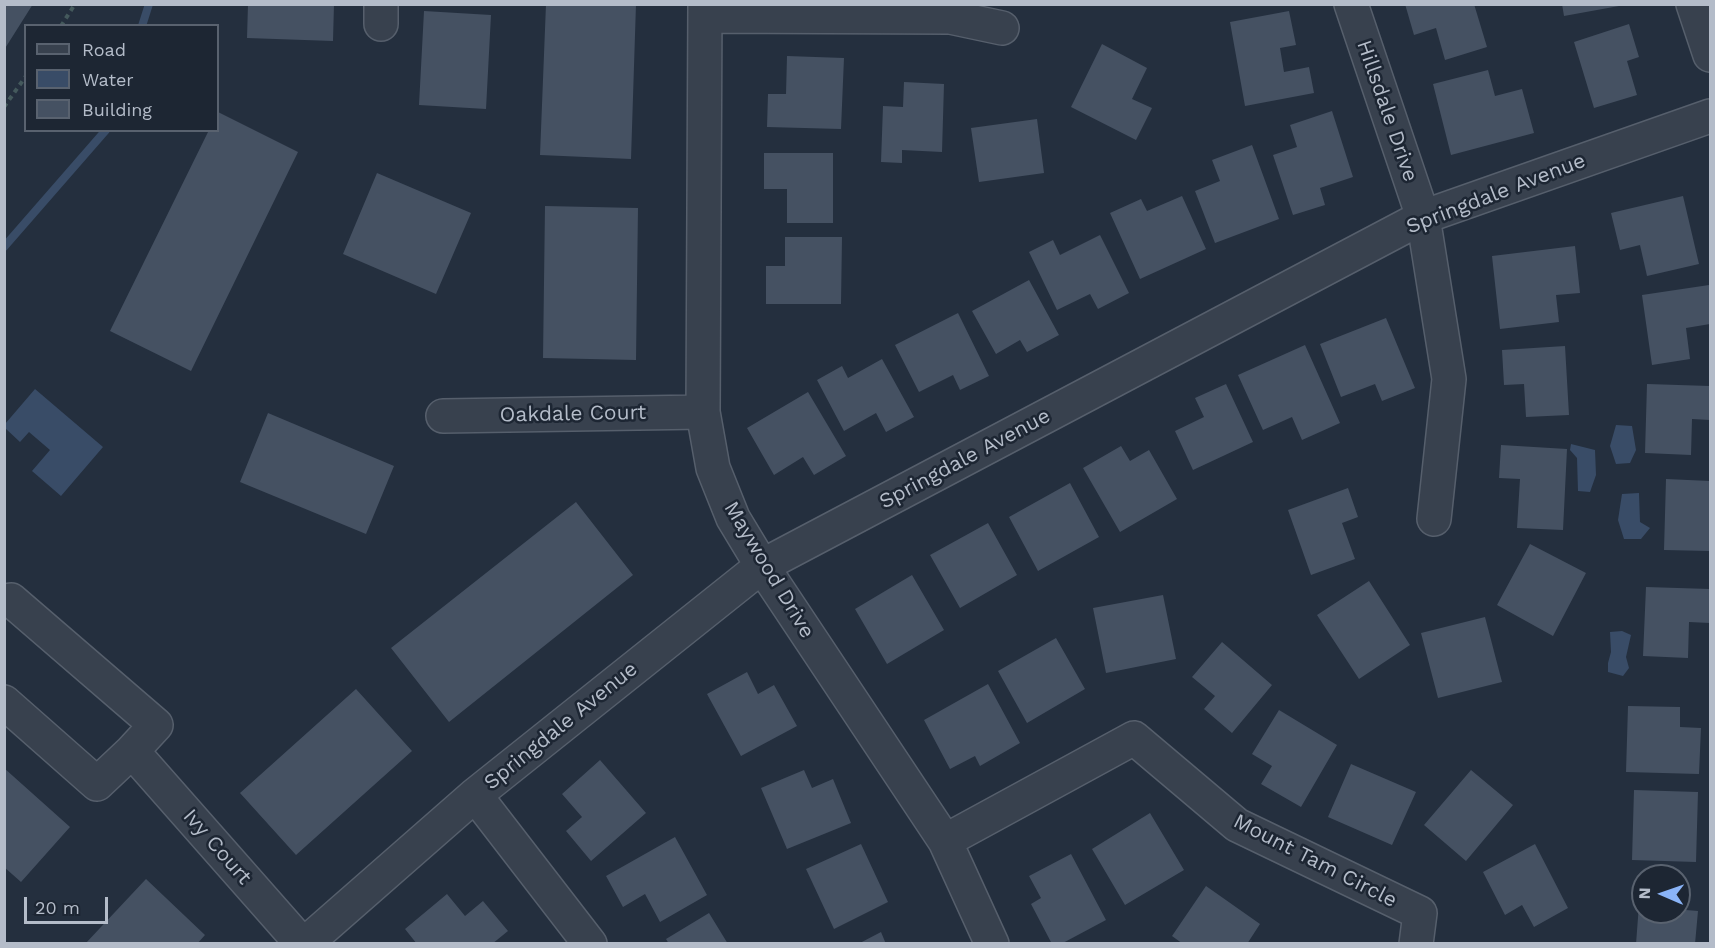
<!DOCTYPE html>
<html>
<head>
<meta charset="utf-8">
<style>
	body { margin:0 }
	#map { position:relative; width:1715px; height:948px; overflow:hidden; background:#242f3e; font-family:"Work Sans",sans-serif }
	canvas { display:block }
	.frame { position:absolute; inset:0; border:6px solid #b4bcc9; pointer-events:none }
	.legend { position:absolute; left:24px; top:24px; width:195px; height:108px; box-sizing:border-box; background:#1d2633; border:2px solid #59626f; margin:0; padding:8px 10px; list-style:none; font-size:18px; color:#b4bcc9 }
	.legend li { display:flex; align-items:center; gap:12px; height:30px }
	.legend b { width:30px; border:2px solid #59626f }
	.north { position:absolute; left:1631px; top:864px; width:60px; height:60px; box-sizing:border-box; background:#1d2633; border:2px solid #59626f; border-radius:50%; rotate:272deg; font-size:16px; font-weight:700; line-height:24px; text-align:center; color:#b4bcc9 }
	.north::after { content:''; display:block; margin:auto; width:21px; height:27px; background:#8ab4f8; clip-path:polygon(50% 0,100% 100%,50% 72%,0 100%) }
	.scale { position:absolute; left:24px; top:897px; width:84px; height:27px; box-sizing:border-box; border:3px solid #b4bcc9; border-top:0; padding-left:8px; font-size:18px; line-height:21px; white-space:nowrap; color:#b4bcc9; -webkit-text-stroke:4px #1d2633; paint-order:stroke }
</style>
</head>
<body>
<div id="map">
<canvas width="1715" height="948"></canvas>
<div class="frame"></div>
<ul class="legend">
<li><b style="height:8px;background:#38414e"></b>Road</li>
<li><b style="height:16px;background:#394c67"></b>Water</li>
<li><b style="height:16px;background:#455162"></b>Building</li>
</ul>
<div class="north">N</div>
<div class="scale">20 m</div>
</div>
<script>
const ctx = document.querySelector('canvas').getContext('2d');
ctx.lineJoin = 'round';
function paint(path, color) {
  ctx.fillStyle = color;
  ctx.fill(path, 'evenodd');
}
function toPath(rows) {
  const path = new Path2D();
  for (const r of rows) {
    path.moveTo(r[0], r[1]);
    for (let i = 2; i < r.length; i += 2) path.lineTo(r[i], r[i + 1]);
  }
  return path;
}
function stroke(path, color, width, dash) {
  ctx.strokeStyle = color;
  ctx.lineWidth = width;
  ctx.lineCap = dash ? 'butt' : 'round';
  ctx.setLineDash(dash || []);
  ctx.stroke(path);
}
function write(font, color, halo, rows, align = 'center') {
  ctx.font = font + ' "Work Sans",sans-serif';
  ctx.lineWidth = 5;
  ctx.setLineDash([]);
  ctx.textBaseline = 'middle';
  ctx.strokeStyle = halo;
  ctx.fillStyle = color;
  for (const [text, x, y, turn = 0] of rows) {
    ctx.save();
    ctx.translate(x, y);
    ctx.rotate((+turn || 0) * Math.PI / 180);
    ctx.textAlign = isNaN(turn) ? turn : align;
    if (halo) ctx.strokeText(text, 0, 0);
    ctx.fillText(text, 0, 0);
    ctx.restore();
  }
}
paint(toPath([
	[35,389,103,447,61,496,32,471,50,450,29,432,20,442,5,428,5,424],
	[1616,425,1632,426,1636,450,1630,463,1616,464,1610,446],
	[1571,444,1595,450,1596,475,1590,492,1578,491,1577,458,1570,450],
	[1639,493,1640,522,1650,528,1641,539,1624,539,1618,520,1622,494],
	[1622,631,1631,635,1626,657,1629,668,1623,676,1608,672,1608,663,1611,652,1610,632]
]), '#394c67');
stroke(toPath([
	[142,26,149,4],
	[4,247,106,130]
]), '#394c67', 8);
paint(toPath([
	[4,4,33,4,4,50],
	[248,4,334,4,333,41,247,38],
	[546,4,636,4,631,159,540,155],
	[1405,4,1474,4,1487,47,1445,60,1436,28,1414,35],
	[1562,4,1619,4,1619,6,1564,16],
	[424,11,491,15,486,109,419,105],
	[1289,11,1296,45,1280,48,1284,72,1309,67,1314,93,1245,106,1230,22],
	[1629,24,1639,57,1627,61,1637,95,1594,108,1574,42],
	[1102,44,1147,68,1132,99,1152,108,1136,140,1071,107],
	[787,56,844,58,841,129,767,127,768,94,786,94],
	[1488,70,1495,96,1522,89,1534,133,1451,155,1433,84],
	[904,82,944,84,942,152,902,150,902,163,881,162,883,106,903,107],
	[1332,111,1353,177,1320,188,1325,205,1293,215,1273,155,1297,147,1290,125],
	[218,112,298,152,191,371,110,331,209,130,218,130],
	[1037,119,1044,173,979,182,971,128],
	[1252,145,1279,219,1215,243,1195,191,1220,181,1212,160],
	[764,153,833,153,833,223,787,223,787,189,764,189],
	[377,173,471,213,436,294,343,254],
	[1182,196,1206,249,1140,279,1110,213,1141,199,1147,211],
	[1683,196,1699,264,1647,276,1640,245,1620,250,1611,213],
	[545,206,638,208,636,360,543,358],
	[1100,235,1129,293,1098,309,1090,294,1057,310,1029,252,1053,240,1060,255],
	[785,237,842,237,841,304,766,304,766,266,785,266],
	[1575,246,1580,293,1556,295,1559,322,1500,329,1492,256],
	[1029,280,1059,335,1027,352,1020,340,996,354,972,311],
	[1709,285,1710,324,1686,328,1690,359,1652,365,1642,295],
	[958,313,989,376,960,390,953,375,919,392,895,345],
	[1386,318,1415,388,1382,401,1375,384,1341,397,1320,344],
	[1305,345,1340,423,1302,440,1292,417,1263,430,1238,375],
	[1565,346,1569,415,1526,417,1524,384,1504,385,1502,350],
	[882,359,914,417,886,432,876,413,844,431,817,380,842,366,848,378],
	[1226,384,1253,442,1193,470,1175,431,1204,417,1195,398],
	[1647,384,1710,386,1710,420,1692,419,1691,455,1645,453],
	[808,392,846,456,814,475,803,457,774,475,747,428],
	[268,413,394,466,366,534,240,482],
	[1501,445,1567,449,1563,530,1517,528,1520,479,1499,478],
	[1121,446,1130,461,1149,450,1177,499,1120,532,1083,468],
	[1666,479,1710,481,1710,551,1664,550],
	[1070,483,1099,537,1038,571,1009,517],
	[1348,488,1358,517,1342,523,1355,559,1311,575,1288,510],
	[576,502,633,575,449,722,391,648],
	[988,523,1017,575,960,608,930,555],
	[1530,544,1586,573,1553,636,1497,605],
	[912,575,944,630,887,664,855,609],
	[1369,581,1410,645,1359,679,1317,615],
	[1646,587,1710,589,1710,623,1689,622,1688,658,1643,656],
	[1163,595,1176,659,1106,673,1093,608],
	[1485,617,1502,682,1438,698,1421,633],
	[1056,638,1085,689,1027,723,998,671],
	[1222,642,1272,685,1232,733,1204,709,1215,696,1192,677],
	[747,672,758,694,774,685,797,726,741,756,707,694],
	[988,684,1020,743,980,766,975,756,950,769,924,720],
	[356,689,412,751,296,855,240,793],
	[1628,706,1680,707,1680,727,1701,728,1699,774,1626,772],
	[1279,710,1337,745,1301,807,1261,784,1272,766,1252,754],
	[600,760,646,813,591,861,566,831,582,817,562,794],
	[1351,764,1416,792,1392,845,1328,817],
	[4,768,70,827,21,882,4,867],
	[804,770,812,788,833,779,851,823,787,849,761,788],
	[1471,770,1513,805,1466,861,1424,825],
	[1634,790,1698,792,1696,862,1632,860],
	[1150,813,1184,870,1125,905,1092,849],
	[675,837,707,895,660,922,645,894,623,907,606,876],
	[861,844,888,902,834,929,806,869],
	[1535,844,1568,908,1534,927,1522,905,1505,915,1483,872],
	[1071,854,1106,920,1061,944,1052,944,1031,904,1041,898,1029,876],
	[1641,878,1643,878,1643,912,1679,912,1679,881,1688,881,1686,910,1698,911,1695,944,1636,944],
	[146,879,205,935,197,944,85,944],
	[1206,886,1260,924,1247,944,1183,944,1172,936],
	[447,894,465,916,483,901,508,931,492,944,417,944,405,929],
	[709,913,728,944,669,944,666,939],
	[881,932,886,944,858,944]
]), '#455162');
const minor = toPath([
	[705,4,703,412,713,468,733,518,762,566,945,841,992,944],
	[1351,4,1423,217,1449,379,1434,519],
	[1693,4,1710,55],
	[705,16,950,17,1002,28],
	[381,24,381,4],
	[443,416,703,412],
	[4,601,11,600,156,725,132,751,302,944],
	[4,702,97,784,132,751],
	[475,795,590,944],
	[945,841,1134,738,1237,825,1420,913,1416,944],
	[305,944,475,795,762,566,1423,217,1710,116]
]);
stroke(minor, '#565f6c', 36);
stroke(toPath([
	[61,26,75,4],
	[4,107,26,76]
]), '#44595c', 4, [4.5, 4.5]);
stroke(minor, '#38414e', 33);
write('21px', '#b4bcc9', '#1d2633', [
	["Hillsdale Drive",1387,111,71],
	["Springdale Avenue",1496,194,-21],
	["Oakdale Court",573,414,-1],
	["Springdale Avenue",965,459,-28],
	["Maywood Drive",769,570,59],
	["Springdale Avenue",561,726,-39],
	["Ivy Court",217,847,49],
	["Mount Tam Circle",1315,861,27]
]);
</script>
</body>
</html>
